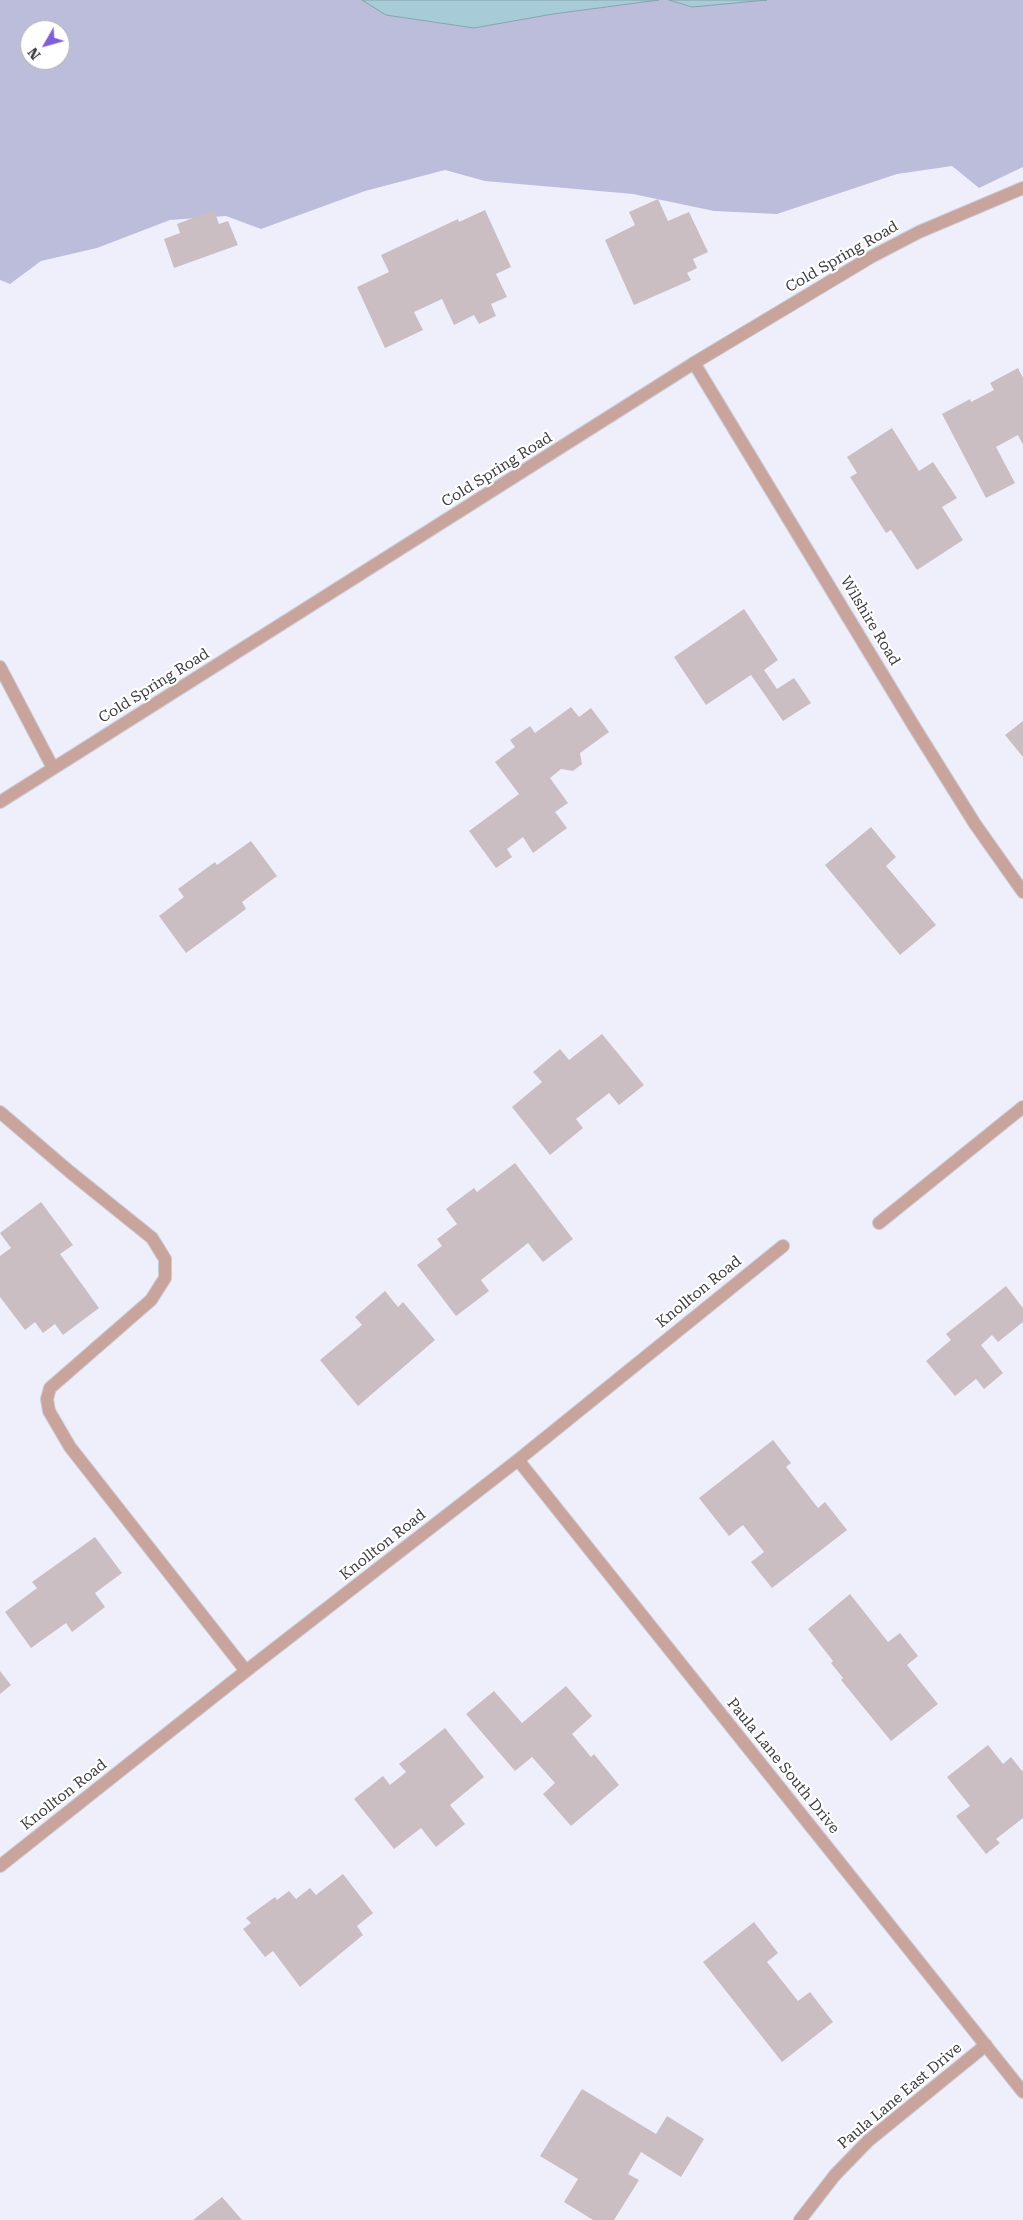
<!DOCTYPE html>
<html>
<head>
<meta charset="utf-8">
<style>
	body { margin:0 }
	#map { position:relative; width:1023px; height:2220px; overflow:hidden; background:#efeffc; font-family:"Roboto Serif",serif }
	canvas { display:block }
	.north { position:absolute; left:20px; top:20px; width:50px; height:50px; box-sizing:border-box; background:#fff; border:1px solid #b1b1b3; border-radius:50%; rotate:232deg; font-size:14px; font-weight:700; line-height:20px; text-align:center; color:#3c3c41 }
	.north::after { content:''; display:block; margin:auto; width:18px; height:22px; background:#7f5ed8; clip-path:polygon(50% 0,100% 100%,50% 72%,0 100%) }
</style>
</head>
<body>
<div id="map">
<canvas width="1023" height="2220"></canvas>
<div class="north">N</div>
</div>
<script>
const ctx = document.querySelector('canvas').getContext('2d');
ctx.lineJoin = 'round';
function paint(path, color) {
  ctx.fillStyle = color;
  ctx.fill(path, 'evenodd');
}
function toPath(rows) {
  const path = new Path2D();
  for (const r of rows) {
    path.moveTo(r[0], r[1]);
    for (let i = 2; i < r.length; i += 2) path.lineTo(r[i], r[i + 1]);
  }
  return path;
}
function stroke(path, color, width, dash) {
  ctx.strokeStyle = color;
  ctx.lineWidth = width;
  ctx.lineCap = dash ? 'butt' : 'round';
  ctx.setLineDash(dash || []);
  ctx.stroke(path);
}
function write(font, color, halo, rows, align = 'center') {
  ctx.font = font + ' "Roboto Serif",serif';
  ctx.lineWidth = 4.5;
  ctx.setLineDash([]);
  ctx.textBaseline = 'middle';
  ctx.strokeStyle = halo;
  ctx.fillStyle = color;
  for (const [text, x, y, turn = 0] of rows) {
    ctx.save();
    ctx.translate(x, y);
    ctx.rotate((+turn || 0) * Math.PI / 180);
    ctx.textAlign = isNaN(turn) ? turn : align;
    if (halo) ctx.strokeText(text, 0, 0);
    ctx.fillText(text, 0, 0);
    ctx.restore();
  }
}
paint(toPath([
	[0,0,362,0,386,15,474,28,553,14,659,0,669,0,692,7,767,0,1023,0,1023,167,979,188,952,166,897,174,777,214,714,211,633,194,485,181,445,170,365,191,261,229,226,216,170,220,97,248,41,261,10,284,0,280],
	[30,30,60,30,60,60,30,60]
]), '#bcbddb');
const water = toPath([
	[362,0,659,0,553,14,474,28,386,15,362,0],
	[669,0,767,0,692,7,669,0]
]);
paint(water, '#a7ccd7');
stroke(water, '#87a1aa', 1);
paint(toPath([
	[658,199,668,221,689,212,708,252,693,259,697,268,687,273,691,280,634,305,605,240,635,225,629,212],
	[214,210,219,224,228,221,238,245,174,268,164,239,180,233,177,224],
	[485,210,511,267,496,274,507,297,491,304,496,316,479,324,474,315,454,325,442,299,414,312,423,330,385,348,357,287,389,272,381,255,458,219,459,222],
	[1018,368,1023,378,1023,445,1018,435,996,447,1015,483,986,498,942,414,970,399,971,402,994,390,990,383],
	[892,428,919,471,933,462,957,498,942,507,963,540,917,570,891,530,886,533,850,477,857,473,847,457],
	[744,609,778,660,764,670,777,689,794,678,811,703,783,721,751,675,706,705,674,657],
	[571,707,579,717,591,708,609,732,580,753,582,764,573,771,561,769,550,778,568,803,555,812,567,828,533,853,523,837,507,849,512,857,496,868,469,831,519,794,495,762,515,747,510,740,530,726,535,733],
	[1023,721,1023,757,1005,735],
	[871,827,896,857,886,866,936,925,900,955,825,865],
	[251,841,277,876,242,902,246,909,186,953,159,916,184,897,178,889,215,862,217,865],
	[602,1034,644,1085,619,1105,609,1093,576,1119,583,1128,550,1155,512,1107,542,1082,533,1072,560,1049,569,1060],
	[515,1163,573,1239,543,1262,528,1243,481,1280,489,1291,456,1316,417,1265,442,1246,437,1239,457,1224,446,1209,474,1188,477,1192],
	[41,1202,73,1245,60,1254,99,1308,63,1335,55,1324,43,1333,35,1322,25,1330,0,1297,0,1256,11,1248,0,1233],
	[1006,1286,1023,1308,1023,1322,998,1342,992,1335,981,1345,1003,1373,984,1389,976,1379,955,1396,926,1361,951,1340,946,1334],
	[385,1291,398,1307,403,1302,435,1340,358,1406,320,1360,362,1325,355,1317],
	[773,1440,791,1463,786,1467,818,1508,825,1502,847,1530,772,1588,751,1562,764,1552,743,1525,729,1536,699,1498],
	[95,1537,122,1573,95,1593,105,1607,72,1632,66,1623,31,1648,5,1612,37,1588,32,1582],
	[850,1594,888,1642,900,1633,918,1656,907,1665,938,1704,891,1741,841,1680,843,1678,831,1663,833,1661,808,1629],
	[0,1671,11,1685,0,1694],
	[566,1686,592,1716,572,1734,591,1757,594,1754,619,1785,571,1826,543,1794,555,1783,532,1757,515,1771,466,1714,494,1691,522,1723],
	[445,1728,484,1777,450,1805,465,1824,436,1847,421,1828,394,1849,354,1799,383,1776,390,1785,406,1772,399,1764],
	[988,1745,1003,1764,1011,1757,1022,1771,1023,1770,1023,1818,996,1839,1000,1843,986,1854,956,1816,970,1806,947,1777],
	[343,1874,373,1913,357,1926,363,1935,300,1987,273,1951,265,1957,243,1929,251,1923,246,1918,275,1897,277,1900,289,1891,296,1899,310,1888,316,1895],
	[754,1922,778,1953,767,1962,798,2001,810,1992,833,2022,782,2062,703,1962],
	[582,2089,656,2134,667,2116,704,2139,681,2177,641,2152,628,2174,639,2180,614,2220,593,2220,564,2202,578,2179,540,2156],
	[222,2197,242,2220,193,2220]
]), '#cbbec3');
const service = toPath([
	[0,667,53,768],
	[0,1112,70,1172,152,1238,165,1259,165,1278,151,1300,50,1388,47,1399,49,1411,70,1447,246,1671],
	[879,1223,1023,1107]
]);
const minor = toPath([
	[694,363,915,728,975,824,1023,892],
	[518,1460,1023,2092],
	[0,1866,246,1671,518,1460,783,1246],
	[800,2220,835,2175,868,2141,986,2045]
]);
const tertiary = toPath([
	[0,802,694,363,871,257,919,232,1023,188]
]);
stroke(service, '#cbcbd7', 14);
stroke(minor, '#cbcbd7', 14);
stroke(tertiary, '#cbcbd7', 14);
stroke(service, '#c9a49c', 12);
stroke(minor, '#c9a49c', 12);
stroke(tertiary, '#c9a49c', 12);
write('15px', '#3c3c41', '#fff', [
	["Cold Spring Road",842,257,-30],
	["Cold Spring Road",497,470,-32],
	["Wilshire Road",870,621,59],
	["Cold Spring Road",154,686,-32],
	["Knollton Road",699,1292,-39],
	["Knollton Road",383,1545,-38],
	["Paula Lane South Drive",783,1766,51],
	["Knollton Road",64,1795,-38],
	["Paula Lane East Drive",900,2096,-40]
]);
</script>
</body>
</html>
